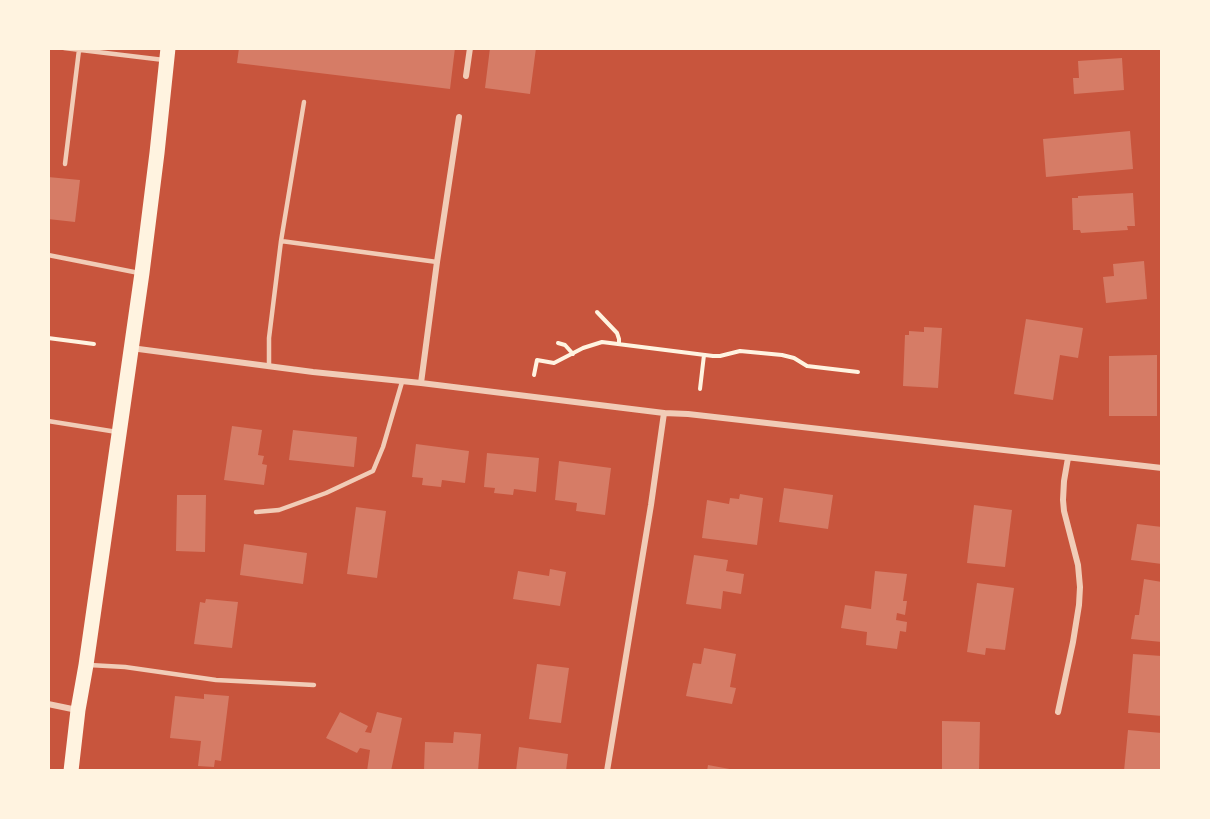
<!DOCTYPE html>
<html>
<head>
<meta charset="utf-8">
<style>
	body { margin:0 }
	#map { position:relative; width:1210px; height:819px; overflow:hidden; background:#c8553d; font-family:Montserrat,sans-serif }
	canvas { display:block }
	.frame { position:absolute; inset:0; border:50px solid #fff3e0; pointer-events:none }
</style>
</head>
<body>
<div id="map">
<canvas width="1210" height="819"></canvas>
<div class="frame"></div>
</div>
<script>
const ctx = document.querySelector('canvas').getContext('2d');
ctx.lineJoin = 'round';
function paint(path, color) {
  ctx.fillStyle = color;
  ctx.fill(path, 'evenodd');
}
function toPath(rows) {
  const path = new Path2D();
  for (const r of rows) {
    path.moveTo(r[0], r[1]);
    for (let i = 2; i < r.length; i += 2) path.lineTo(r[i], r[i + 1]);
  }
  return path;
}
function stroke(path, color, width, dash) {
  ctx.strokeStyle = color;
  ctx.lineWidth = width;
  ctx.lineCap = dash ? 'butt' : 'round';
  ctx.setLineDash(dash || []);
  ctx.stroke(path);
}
paint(toPath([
	[239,48,455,48,450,89,237,63],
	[490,48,536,48,530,94,485,88],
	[1122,58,1124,90,1074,94,1073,78,1079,78,1078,61],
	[1130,131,1133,169,1046,177,1043,139],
	[48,177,80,180,75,222,48,219],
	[1133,193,1135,226,1127,226,1128,230,1081,233,1080,230,1073,230,1072,198,1078,198,1078,196],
	[1144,261,1147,299,1106,303,1103,277,1114,276,1113,264],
	[1026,319,1083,328,1078,358,1060,355,1053,400,1014,394],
	[924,327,942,328,938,388,903,386,905,335,909,335,909,331,924,332],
	[1157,355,1157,416,1109,416,1109,356],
	[232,426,262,430,258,455,264,456,262,464,267,465,264,485,224,480],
	[293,430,357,437,354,467,289,460],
	[416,444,469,451,465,483,442,480,441,487,422,485,423,478,412,477],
	[487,453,539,458,536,492,514,489,513,495,494,493,495,488,484,487],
	[559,461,611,468,605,515,576,511,577,503,555,500],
	[784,488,833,495,828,529,779,522],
	[740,494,763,498,757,545,702,538,707,500,729,504,730,498,739,499],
	[177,495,206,495,205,552,176,551],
	[974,505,1012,510,1005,567,967,563],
	[356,507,386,511,377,578,347,574],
	[1137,524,1162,527,1162,564,1131,560],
	[244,544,307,553,303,584,240,575],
	[694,555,728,560,726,571,744,574,741,594,723,591,721,609,686,604],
	[550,569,566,572,560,606,513,599,518,571,549,576],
	[875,571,907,574,903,601,907,601,905,615,897,613,896,620,907,622,906,632,900,631,897,649,866,645,867,632,841,628,845,605,871,609],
	[1144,579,1162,582,1162,642,1131,639,1135,615,1139,615],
	[977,583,1014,588,1005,650,986,648,985,655,967,652],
	[206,599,238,602,232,648,194,644,200,602,205,603],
	[704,648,736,654,730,687,736,688,732,704,686,696,693,663,701,664],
	[1133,654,1162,656,1162,716,1128,713],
	[537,664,569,668,561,723,529,719],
	[204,694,229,696,221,761,215,760,214,767,198,766,201,741,170,738,175,696,204,699],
	[340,712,368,726,365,732,371,733,377,712,402,718,391,771,367,771,370,750,360,748,357,753,326,738],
	[942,721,980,722,979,771,942,771],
	[1128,730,1162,733,1162,771,1124,771],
	[454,732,481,734,478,771,424,771,425,742,453,743],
	[519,747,568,754,566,771,516,771],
	[708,765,735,770,735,771,707,771]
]), '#d67c66');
stroke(toPath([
	[597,312,617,333,619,339,619,344],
	[48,338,94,344],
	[558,343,565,345,573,354],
	[534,375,537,360,554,363,583,348,602,342,713,356,720,356,740,351,782,355,794,358,807,366,858,372],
	[700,389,704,355]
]), '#fff3e0', 4);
stroke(toPath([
	[64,48,164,60],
	[65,164,79,50],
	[281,241,304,102],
	[48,255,139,273],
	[269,366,269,338,281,241,437,262],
	[48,421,117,432],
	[256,512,279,510,326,493,373,471,383,447,402,382],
	[89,665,125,667,216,680,314,685]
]), '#f1ccb7', 4.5);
stroke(toPath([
	[466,76,470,48],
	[131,348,313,372,421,383,664,413,688,414,1162,468],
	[421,383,437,262,459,117],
	[48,704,77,710],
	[1058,712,1073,642,1079,605,1080,587,1078,565,1064,511,1063,500,1064,481,1068,458],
	[607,771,651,505,664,413]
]), '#f1ccb7', 6);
stroke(toPath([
	[71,771,78,710,86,665,142,273,157,153,168,48]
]), '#fff3e0', 15);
</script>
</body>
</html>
